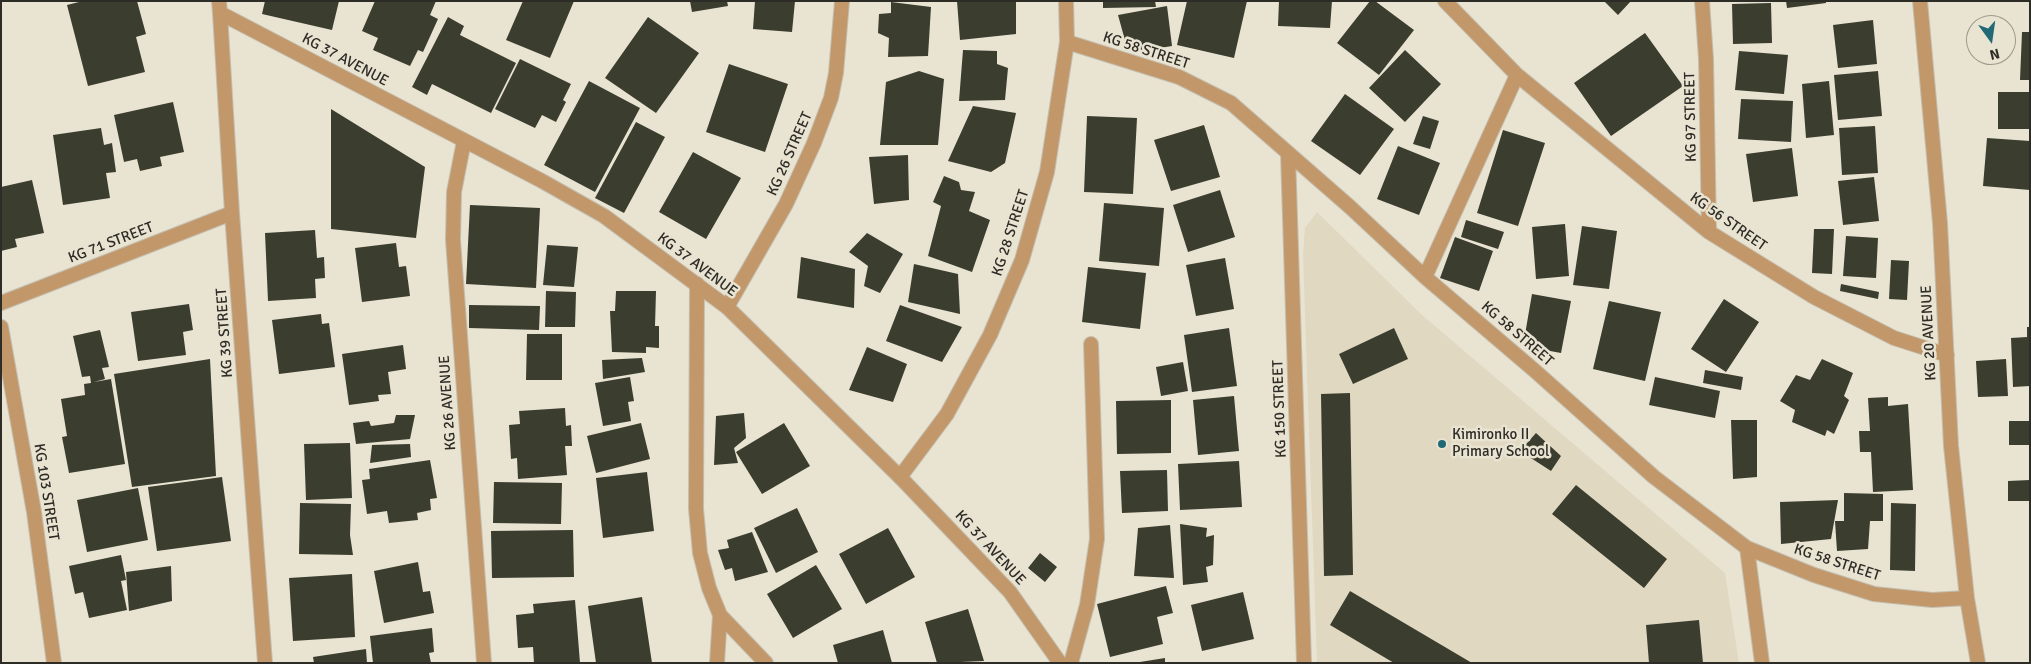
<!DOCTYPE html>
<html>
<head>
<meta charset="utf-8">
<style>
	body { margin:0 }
	#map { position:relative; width:2031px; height:664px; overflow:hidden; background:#e9e3d2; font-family:Signika,sans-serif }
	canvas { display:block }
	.frame { position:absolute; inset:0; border:2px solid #2e2c26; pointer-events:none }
	.north { position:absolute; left:1966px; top:15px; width:50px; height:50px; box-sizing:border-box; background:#e9e3d2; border:1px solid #9e9a8d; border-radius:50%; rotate:166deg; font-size:14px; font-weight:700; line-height:20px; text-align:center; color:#2e2c26 }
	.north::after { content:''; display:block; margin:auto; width:18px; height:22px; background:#216a75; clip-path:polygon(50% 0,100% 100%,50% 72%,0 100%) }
</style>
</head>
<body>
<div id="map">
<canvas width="2031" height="664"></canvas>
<div class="frame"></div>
<div class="north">N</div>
</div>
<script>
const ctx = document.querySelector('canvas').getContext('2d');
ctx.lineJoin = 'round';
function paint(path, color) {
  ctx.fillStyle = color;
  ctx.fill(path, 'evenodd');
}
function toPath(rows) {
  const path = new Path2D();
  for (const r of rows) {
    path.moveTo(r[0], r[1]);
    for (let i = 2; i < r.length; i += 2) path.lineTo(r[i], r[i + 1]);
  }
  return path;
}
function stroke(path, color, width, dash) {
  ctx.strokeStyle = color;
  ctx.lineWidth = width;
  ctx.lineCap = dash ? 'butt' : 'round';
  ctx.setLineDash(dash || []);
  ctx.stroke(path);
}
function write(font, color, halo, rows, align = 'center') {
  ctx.font = font + ' Signika,sans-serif';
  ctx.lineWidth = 5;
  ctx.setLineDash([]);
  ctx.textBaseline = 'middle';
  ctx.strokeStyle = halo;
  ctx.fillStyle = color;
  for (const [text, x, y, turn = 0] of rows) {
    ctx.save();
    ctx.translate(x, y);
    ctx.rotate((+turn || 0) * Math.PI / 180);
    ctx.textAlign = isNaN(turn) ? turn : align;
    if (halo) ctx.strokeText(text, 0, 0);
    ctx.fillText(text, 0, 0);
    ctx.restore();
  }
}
paint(toPath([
	[1317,212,1422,315,1725,573,1739,663,1317,663,1303,255,1305,228]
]), '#e0d8c1');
paint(toPath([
	[83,1,137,1,146,34,136,37,145,72,88,86,67,5],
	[265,1,339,1,332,30,262,14],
	[375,1,436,1,430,15,438,19,423,52,418,50,410,66,373,50,378,38,362,31],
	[523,1,574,1,550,58,506,40],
	[690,1,727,1,728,6,692,12],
	[755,1,795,1,792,32,753,29],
	[957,1,1016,1,1016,34,960,40],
	[1103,1,1155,1,1156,7,1103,8],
	[1187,1,1247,1,1234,58,1177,45],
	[1279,1,1332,1,1330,28,1278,26],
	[1370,1,1375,1,1414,30,1379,75,1337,43],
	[1604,1,1631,1,1618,15],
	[1786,1,1826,1,1826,3,1787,8],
	[891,2,931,7,928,56,888,57,889,38,878,33,879,14,891,13],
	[1771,3,1772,43,1733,44,1732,4],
	[1167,6,1172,46,1142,51,1126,44,1118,15],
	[448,17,464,26,460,35,516,63,491,113,432,84,427,95,412,87],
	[648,17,699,53,656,113,605,78],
	[1873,20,1877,64,1838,68,1833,25],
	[2022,32,2030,32,2030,80,2020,80],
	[1645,33,1683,86,1611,136,1574,83],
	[963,50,997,51,997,64,1008,68,1005,100,959,101],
	[1405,50,1441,84,1405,122,1369,88],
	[1739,51,1788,55,1784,94,1735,90],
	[520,59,571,84,563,100,566,102,556,122,542,115,535,128,495,109],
	[729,64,788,84,765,152,706,132],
	[919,71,944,79,938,145,880,145,886,82],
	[1878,71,1882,116,1838,120,1834,75],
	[589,81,640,108,595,192,544,165],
	[1829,81,1834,135,1806,138,1802,84],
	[1998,92,2030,92,2030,129,1998,129],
	[1345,94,1394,129,1360,175,1311,141],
	[1741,99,1793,101,1791,142,1738,139],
	[173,102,184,152,160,157,162,166,140,171,137,159,124,162,114,115],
	[973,106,1016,113,1005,163,991,172,948,161],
	[331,109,425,167,416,238,331,229],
	[1087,116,1137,118,1133,194,1084,192],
	[1423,116,1439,121,1430,149,1413,144],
	[636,122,665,137,624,213,595,198],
	[1204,125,1220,177,1171,191,1154,140],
	[1875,126,1878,173,1842,175,1839,128],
	[101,128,104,145,112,143,116,172,106,173,110,198,63,205,53,135],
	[1503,130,1545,143,1518,226,1477,213],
	[1987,138,2030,141,2030,190,1983,186],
	[1398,146,1440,163,1419,215,1377,199],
	[1792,148,1798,196,1753,202,1746,154],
	[693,152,741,178,706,239,659,212],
	[908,155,909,200,874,204,869,157],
	[944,176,959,182,961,190,975,192,969,211,990,220,972,272,928,256,941,206,933,202],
	[1874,177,1879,221,1843,225,1838,181],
	[32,180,44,233,15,239,17,247,1,251,1,187],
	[1220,190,1235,237,1188,252,1173,205],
	[1104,203,1164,208,1159,266,1099,261],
	[470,205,540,208,536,288,466,284],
	[1466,220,1504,232,1498,249,1461,237],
	[1565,224,1569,276,1536,279,1532,227],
	[1582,226,1617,231,1609,289,1573,285],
	[1814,229,1834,229,1832,274,1812,273],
	[315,230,317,258,324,257,325,278,315,279,316,298,268,301,265,233],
	[867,233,903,254,880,293,864,286,868,266,849,252],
	[1846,236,1878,238,1876,278,1843,276],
	[1455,237,1493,251,1479,291,1440,278],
	[396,243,399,267,406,266,410,296,362,302,355,248],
	[547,245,578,247,574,287,543,285],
	[801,257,855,269,854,308,797,298],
	[1225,258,1234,309,1196,316,1186,265],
	[1891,260,1909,261,1907,300,1889,299],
	[914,264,958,274,960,314,908,302],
	[1088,267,1146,273,1140,329,1082,322],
	[1841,284,1879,292,1878,299,1840,291],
	[546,291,576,292,575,327,545,327],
	[616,291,656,291,655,326,659,326,659,348,646,347,646,353,612,352,610,311,615,311],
	[1532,294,1571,301,1561,353,1523,346],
	[1724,299,1759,322,1726,372,1691,349],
	[1609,301,1661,312,1645,381,1593,369],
	[189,304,193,330,183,332,186,355,138,361,131,312],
	[469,305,540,306,539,330,469,328],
	[900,305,962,327,942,362,886,341],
	[321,314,322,324,329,323,335,367,279,374,272,320],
	[2027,327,2030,327,2030,386,2013,387,2011,338,2027,337],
	[1229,328,1237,386,1192,392,1184,335],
	[1394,328,1408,359,1353,384,1339,354],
	[100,330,109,367,102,368,105,379,94,382,111,379,125,464,69,473,62,437,67,436,61,399,85,395,84,384,91,383,90,376,82,377,73,336],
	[527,334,562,334,562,380,526,380],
	[403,345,406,369,388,372,391,394,378,395,379,401,349,405,342,354],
	[867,347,907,364,893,402,849,390],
	[642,358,645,372,603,379,602,360],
	[210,359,216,476,132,487,114,374],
	[1822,359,1853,373,1844,396,1849,400,1834,434,1827,430,1825,436,1792,422,1795,410,1780,401,1796,375,1810,380],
	[2006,359,2008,396,1978,397,1976,361],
	[1183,362,1188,391,1161,396,1156,367],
	[1705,370,1743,377,1741,390,1703,383],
	[630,377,634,401,628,402,631,421,603,426,595,383],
	[1655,377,1720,391,1715,418,1649,405],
	[1350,393,1353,575,1324,576,1321,394],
	[1234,396,1239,451,1198,455,1193,400],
	[1888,397,1888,406,1908,404,1913,490,1873,492,1871,452,1860,452,1859,431,1870,431,1868,398],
	[1171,400,1171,453,1117,454,1116,401],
	[565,408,566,426,571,425,572,446,565,446,567,475,518,479,517,458,511,459,509,425,520,424,519,411],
	[744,413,746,438,734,448,738,463,714,465,716,416],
	[396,415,415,415,410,439,356,444,353,423,369,421,371,426,394,423],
	[1731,420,1757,420,1757,477,1733,479],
	[2009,421,2030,421,2030,445,2009,445],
	[641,423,650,459,596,473,587,436],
	[784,423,810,466,762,494,736,452],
	[1536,433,1561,456,1551,471,1520,451],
	[350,443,352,498,306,500,304,444],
	[410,444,411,457,370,463,372,445],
	[430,460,437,498,430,499,431,510,417,513,418,520,389,523,387,511,367,514,362,480,370,479,369,469],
	[1239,461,1242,507,1180,510,1178,464],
	[1167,470,1168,511,1122,513,1120,471],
	[647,472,654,531,603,538,596,478],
	[222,477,231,541,157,551,148,487],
	[2030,480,2030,501,2008,501,2008,481],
	[494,482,562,483,561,524,493,523],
	[1576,485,1667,559,1644,588,1552,514],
	[138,488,148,540,87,552,77,500],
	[1844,493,1883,494,1883,521,1870,521,1868,549,1837,551,1835,521,1844,521],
	[1838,500,1831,539,1781,544,1780,502],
	[300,503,351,504,350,535,353,555,299,554],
	[1891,503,1916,504,1915,571,1890,570],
	[797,508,818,552,776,573,754,528],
	[1180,524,1207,528,1206,537,1214,535,1213,565,1206,567,1208,582,1183,585],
	[1170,525,1174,578,1134,576,1138,528],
	[888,528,915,577,866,604,839,554],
	[573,530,574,577,492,578,491,531],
	[752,532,768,572,735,581,732,568,725,570,718,550,729,548,727,540],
	[1040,553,1057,567,1045,582,1028,568],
	[121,555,126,580,121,581,127,610,89,618,83,592,75,594,69,566],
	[418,562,423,592,430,591,434,613,384,623,374,571],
	[816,565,842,609,793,638,767,594],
	[171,566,172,601,129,611,126,572],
	[352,574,355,637,293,641,289,578],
	[1166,586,1173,613,1157,617,1163,644,1110,657,1097,604],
	[1350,591,1472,663,1394,663,1330,625],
	[1243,592,1254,639,1202,651,1191,605],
	[642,597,652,663,596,663,588,606],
	[575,600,580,663,534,663,533,647,518,648,516,615,534,613,533,604],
	[968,609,984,661,937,663,925,622],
	[1699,620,1703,663,1649,663,1646,625],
	[432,628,434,652,429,653,431,663,373,663,370,636],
	[883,630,892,663,838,663,833,645],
	[366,649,367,663,314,663,313,657],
	[1165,658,1165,663,1140,663,1140,662]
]), '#3b3d2f');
const minor = toPath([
	[1445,1,1517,75,1709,232,1814,297,1894,338,1947,355],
	[1702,1,1706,59,1709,232],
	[1920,1,1940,223,1951,446,1967,598,1978,663],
	[220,13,232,213,265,663],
	[1067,42,1179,77,1231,103,1350,207,1425,277,1534,370,1654,477,1747,548,1814,575,1874,594,1932,600,1967,598],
	[464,141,454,192,453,240,484,663],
	[1288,154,1304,663],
	[1425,277,1517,75],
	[697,284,696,509,700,553,709,588,720,615,766,663],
	[1,303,232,213],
	[727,307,786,204,814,143,831,98,836,73,842,1],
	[1,327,34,512,54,663],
	[900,477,947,414,990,335,1022,260,1047,172,1067,42,1066,1],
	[1747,548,1762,663],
	[717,663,720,615],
	[1071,663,1087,605,1097,539,1091,344]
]);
const tertiary = toPath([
	[219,1,220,13,542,181,604,216,727,307,900,477,1010,592,1060,663]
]);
stroke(minor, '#c4beb0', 16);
stroke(tertiary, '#c4beb0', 16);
stroke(minor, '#c2986a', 14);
stroke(tertiary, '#c2986a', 14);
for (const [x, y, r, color] of [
	[1442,444,5,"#216a75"]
]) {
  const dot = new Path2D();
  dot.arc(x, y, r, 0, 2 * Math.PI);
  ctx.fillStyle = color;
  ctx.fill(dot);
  stroke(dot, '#e9e3d2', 2);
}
write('15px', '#2e2c26', '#e9e3d2', [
	["KG 58 STREET",1146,51,18],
	["KG 37 AVENUE",345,60,28],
	["KG 97 STREET",1691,117,-91],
	["KG 26 STREET",790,154,-66],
	["KG 56 STREET",1728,222,35],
	["KG 28 STREET",1011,233,-72],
	["KG 71 STREET",111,243,-21],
	["KG 37 AVENUE",697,265,37],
	["KG 39 STREET",225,333,-94],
	["KG 20 AVENUE",1929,333,-93],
	["KG 58 STREET",1517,334,41],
	["KG 26 AVENUE",448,403,-94],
	["KG 150 STREET",1280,409,-92],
	["KG 103 STREET",46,492,81],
	["KG 37 AVENUE",990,548,47],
	["KG 58 STREET",1837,563,18]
]);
write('15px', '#2e2c26', '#e9e3d2', [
	["Kimironko II",1452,435],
	["Primary School",1452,452]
], 'left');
</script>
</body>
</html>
